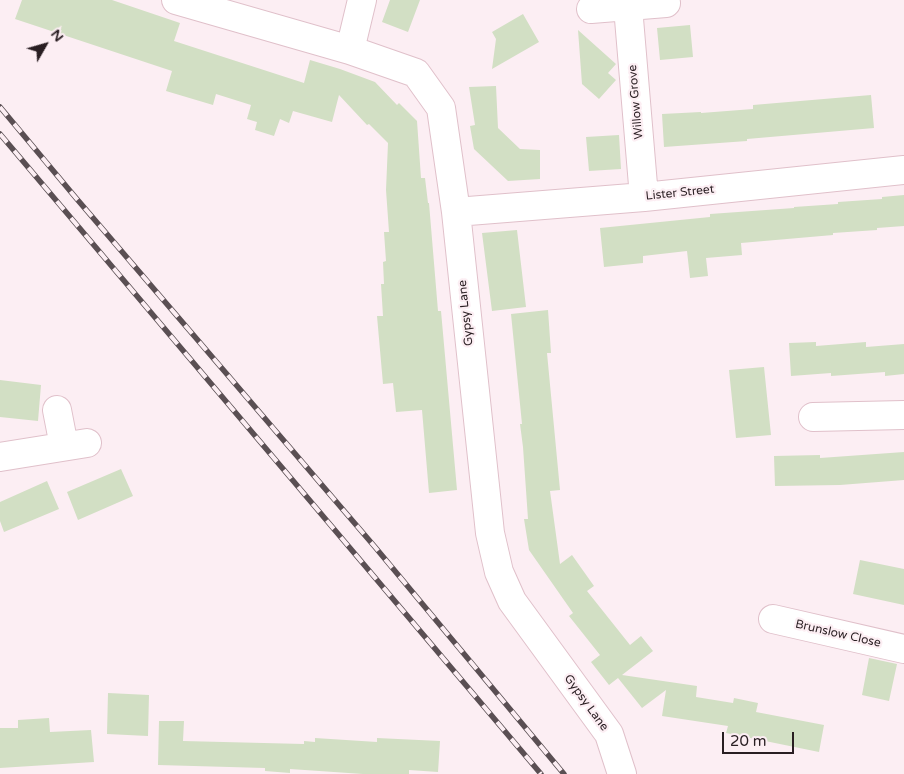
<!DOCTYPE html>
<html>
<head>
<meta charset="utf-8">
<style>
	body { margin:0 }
	#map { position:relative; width:904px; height:774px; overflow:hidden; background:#fceef3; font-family:"Varela Round",sans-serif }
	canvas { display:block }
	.north { position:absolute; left:20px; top:20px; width:50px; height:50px; -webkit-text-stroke:4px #fceef3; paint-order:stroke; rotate:52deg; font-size:14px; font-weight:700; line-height:20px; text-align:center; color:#291e22 }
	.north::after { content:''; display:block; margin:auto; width:18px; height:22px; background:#291e22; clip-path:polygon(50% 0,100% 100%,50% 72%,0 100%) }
	.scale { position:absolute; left:722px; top:732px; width:72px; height:22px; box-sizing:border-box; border:2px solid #291e22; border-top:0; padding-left:6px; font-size:15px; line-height:18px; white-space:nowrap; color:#291e22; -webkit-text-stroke:4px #fceef3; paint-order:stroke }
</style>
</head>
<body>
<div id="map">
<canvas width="904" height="774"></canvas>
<div class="north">N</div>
<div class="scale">20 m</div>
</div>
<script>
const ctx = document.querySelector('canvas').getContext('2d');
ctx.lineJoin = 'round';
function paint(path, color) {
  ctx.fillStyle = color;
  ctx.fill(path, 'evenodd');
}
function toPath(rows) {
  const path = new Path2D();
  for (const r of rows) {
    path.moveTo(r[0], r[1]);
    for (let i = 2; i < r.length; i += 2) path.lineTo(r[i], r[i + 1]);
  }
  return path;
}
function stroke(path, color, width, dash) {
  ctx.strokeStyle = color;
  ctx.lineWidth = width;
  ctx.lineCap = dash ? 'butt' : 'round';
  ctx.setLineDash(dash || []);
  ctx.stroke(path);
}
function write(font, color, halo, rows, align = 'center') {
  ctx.font = font + ' "Varela Round",sans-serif';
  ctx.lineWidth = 4.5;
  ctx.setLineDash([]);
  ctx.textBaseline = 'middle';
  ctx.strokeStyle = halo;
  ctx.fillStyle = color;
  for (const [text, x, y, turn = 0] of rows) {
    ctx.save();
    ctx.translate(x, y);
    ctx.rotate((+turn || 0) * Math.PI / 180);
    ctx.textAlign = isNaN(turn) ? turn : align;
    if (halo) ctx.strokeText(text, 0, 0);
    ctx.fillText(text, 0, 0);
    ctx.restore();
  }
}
paint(toPath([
	[22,0,112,0,180,23,174,41,304,83,310,60,340,69,375,82,397,105,399,103,417,121,421,178,425,178,428,203,429,203,438,311,441,311,457,490,429,493,422,410,396,412,393,383,383,384,377,316,383,316,381,284,384,284,383,262,386,261,384,232,389,232,386,190,388,143,369,124,367,125,339,95,332,122,293,111,289,123,280,119,274,136,255,130,257,122,247,119,251,105,216,94,213,105,166,91,172,71,15,19],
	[390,0,420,0,408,32,382,22],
	[523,14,539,42,492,69,496,39,492,32],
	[690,25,693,57,660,60,657,28],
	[578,30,616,64,608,73,616,80,599,99,582,84],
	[496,86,498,128,520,149,540,150,540,179,508,181,474,149,470,126,475,125,469,87],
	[871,95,874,128,747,139,747,141,664,147,662,114,701,112,701,113,753,109,753,105],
	[619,135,621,169,589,171,586,137],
	[904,195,904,226,877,228,877,230,833,233,833,235,741,243,742,255,706,258,708,276,690,278,687,251,643,256,643,263,604,267,600,228,710,217,710,214,794,208,794,207,838,204,838,202,882,199,882,197],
	[517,230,526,307,492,311,482,233],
	[548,310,551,353,547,353,560,490,550,491,560,564,572,555,594,586,587,591,630,645,641,636,653,651,622,675,697,686,696,697,733,703,734,698,758,703,756,712,824,725,819,752,726,733,728,726,662,716,666,690,642,708,618,678,609,685,591,662,600,655,569,616,573,613,529,550,524,519,528,519,523,447,520,424,522,424,511,314],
	[816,342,816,346,866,342,866,347,904,344,904,374,885,376,885,372,831,376,831,373,791,376,789,343],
	[764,367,771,435,736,438,729,370],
	[0,380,41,385,38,421,0,417],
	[904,452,904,480,840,485,775,486,774,456,820,455,820,458],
	[121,469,133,496,78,520,67,492],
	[47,481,59,509,4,532,0,521,0,502],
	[860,560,904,569,904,605,853,594],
	[869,658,897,664,889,701,862,695],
	[108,693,149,695,148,736,107,734],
	[49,718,50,732,91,730,94,762,0,768,0,728,18,728,18,720],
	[159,721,184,721,183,741,304,744,304,741,315,742,315,738,377,742,377,738,440,741,438,772,409,770,409,774,363,774,290,769,290,773,265,771,265,768,158,765]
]), '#d2dfc4');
const minor = toPath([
	[176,0,350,50,416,73,441,108,456,212,490,533,499,572,512,601,609,734,622,774],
	[628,7,644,197],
	[591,9,666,3],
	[350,50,362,0],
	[456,212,644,197,904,170],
	[57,410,64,446],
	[813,417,904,415],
	[0,457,87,443],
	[773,619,904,649]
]);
stroke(minor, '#e0c0ca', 30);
stroke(minor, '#fff', 28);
const rail = toPath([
	[0,107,76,198,375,547,564,774],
	[0,134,541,774]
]);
stroke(rail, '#5a4f53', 5.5);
stroke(rail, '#fceef3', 4, [11]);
write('12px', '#291e22', '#fceef3', [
	["Willow Grove",636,102,-95],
	["Lister Street",680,193,-6],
	["Gypsy Lane",466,313,-96],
	["Brunslow Close",838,634,13],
	["Gypsy Lane",586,703,54]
]);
</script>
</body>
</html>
